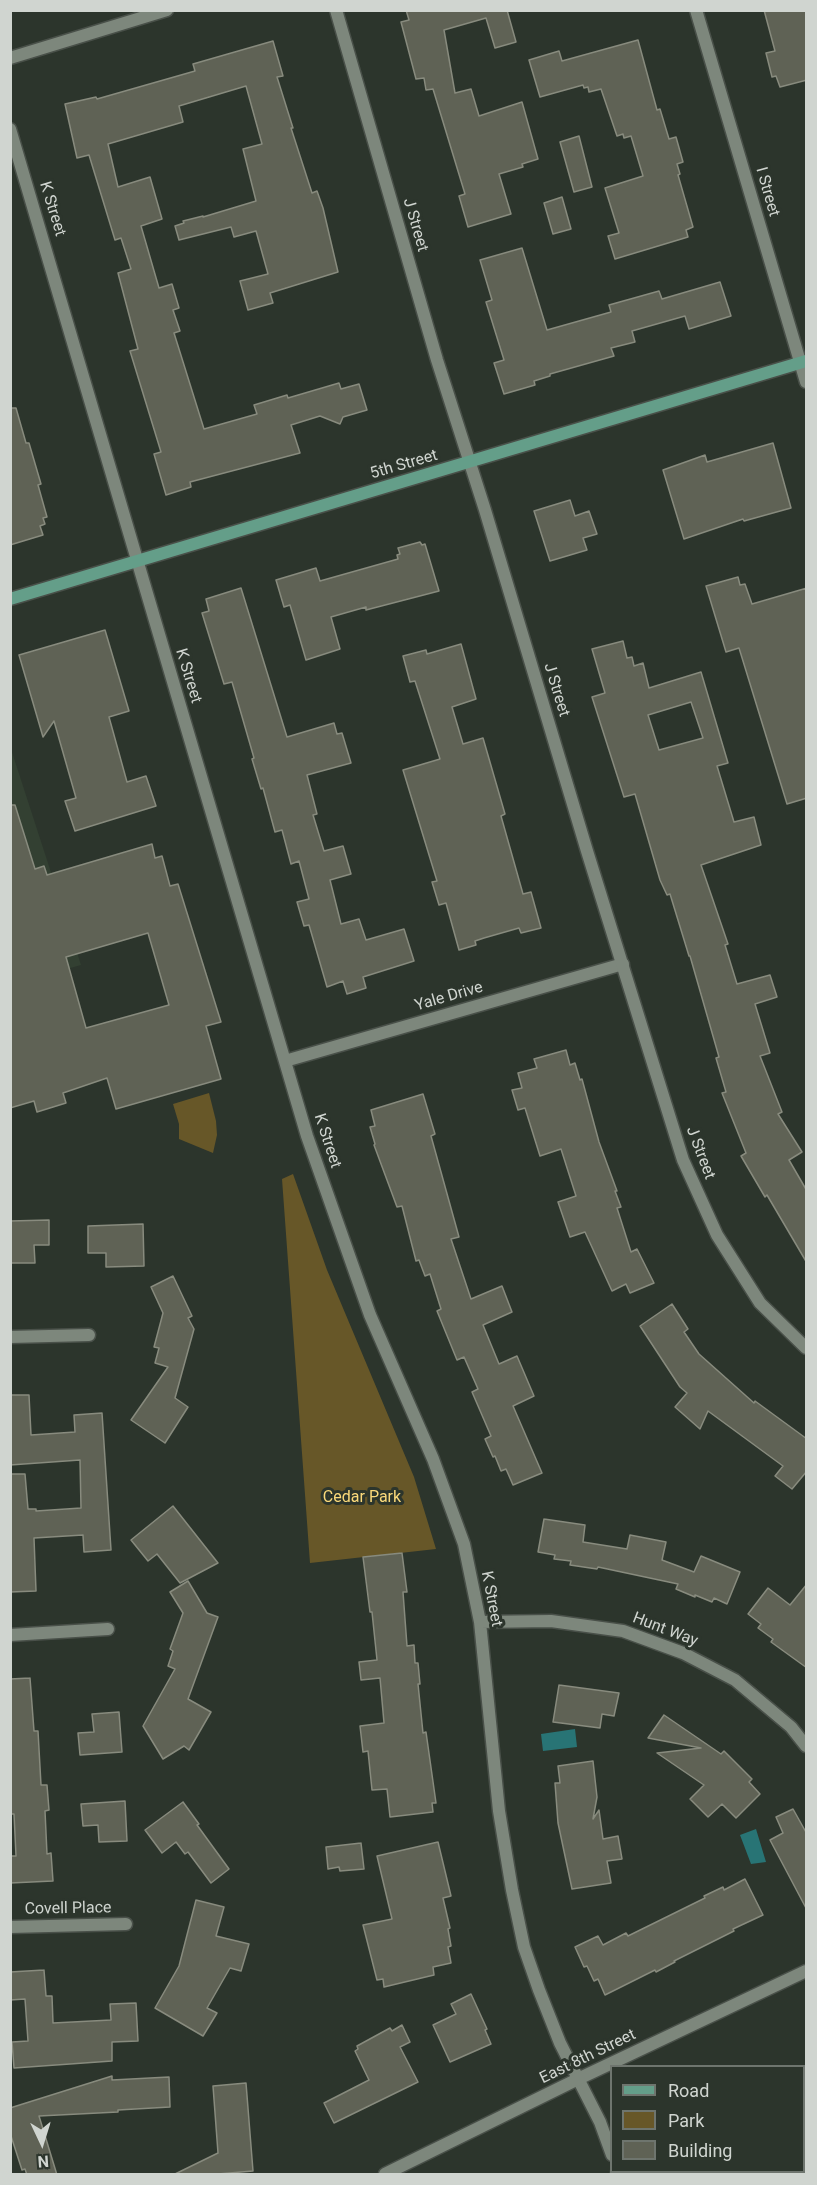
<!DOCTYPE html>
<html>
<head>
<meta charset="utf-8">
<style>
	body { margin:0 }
	#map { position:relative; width:817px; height:2185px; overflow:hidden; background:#2c352c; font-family:Roboto,sans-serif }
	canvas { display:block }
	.frame { position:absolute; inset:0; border:12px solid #d0d5d0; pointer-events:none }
	.legend { position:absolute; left:610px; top:2065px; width:195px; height:108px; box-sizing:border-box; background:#2c352c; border:2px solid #6e756e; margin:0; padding:8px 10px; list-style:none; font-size:18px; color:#d0d5d0 }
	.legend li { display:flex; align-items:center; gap:12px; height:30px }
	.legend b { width:30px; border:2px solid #6e756e }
	.north { position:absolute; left:12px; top:2113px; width:60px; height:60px; -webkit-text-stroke:4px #2c352c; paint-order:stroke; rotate:176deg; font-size:16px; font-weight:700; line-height:24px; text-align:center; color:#d0d5d0 }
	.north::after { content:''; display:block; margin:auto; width:21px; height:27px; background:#d0d5d0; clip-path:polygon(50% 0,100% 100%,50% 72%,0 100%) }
</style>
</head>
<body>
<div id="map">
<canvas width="817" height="2185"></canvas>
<div class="frame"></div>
<ul class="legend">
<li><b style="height:8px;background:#649e89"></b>Road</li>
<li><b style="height:16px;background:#675728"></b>Park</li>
<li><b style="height:16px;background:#5f6255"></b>Building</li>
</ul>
<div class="north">N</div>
</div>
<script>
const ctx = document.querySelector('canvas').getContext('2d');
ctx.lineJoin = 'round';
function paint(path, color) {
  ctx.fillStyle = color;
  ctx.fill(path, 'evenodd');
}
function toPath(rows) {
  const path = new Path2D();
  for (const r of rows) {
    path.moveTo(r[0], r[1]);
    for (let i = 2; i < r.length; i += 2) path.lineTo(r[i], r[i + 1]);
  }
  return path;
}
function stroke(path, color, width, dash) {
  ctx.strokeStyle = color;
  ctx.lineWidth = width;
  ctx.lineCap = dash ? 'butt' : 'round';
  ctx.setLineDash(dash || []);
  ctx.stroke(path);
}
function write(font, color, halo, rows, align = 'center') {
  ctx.font = font + ' Roboto,sans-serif';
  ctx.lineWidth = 6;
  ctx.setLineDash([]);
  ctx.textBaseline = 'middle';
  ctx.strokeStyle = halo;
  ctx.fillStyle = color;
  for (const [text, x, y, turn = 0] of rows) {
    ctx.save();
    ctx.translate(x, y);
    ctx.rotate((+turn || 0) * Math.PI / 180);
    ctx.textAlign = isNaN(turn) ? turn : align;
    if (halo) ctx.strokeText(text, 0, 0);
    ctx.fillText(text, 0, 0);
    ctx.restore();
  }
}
paint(toPath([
	[10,746,81,965,11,985,10,985]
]), '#334032');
paint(toPath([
	[209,1093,216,1121,217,1135,213,1153,179,1139,179,1124,173,1104],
	[293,1174,327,1270,414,1477,436,1549,310,1563,282,1179]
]), '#675728');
paint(toPath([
	[575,1729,577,1747,543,1751,541,1734],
	[756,1829,766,1862,751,1864,740,1835]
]), '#287475');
const building = toPath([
	[406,10,507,10,516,42,495,48,486,18,444,30,455,93,471,89,479,116,522,102,538,159,522,164,523,167,499,174,511,214,468,227,459,196,465,194,433,89,426,90,424,78,416,79,401,22,409,20,406,10],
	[764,10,807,10,807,80,780,87,776,76,772,77,766,53,775,51,764,10],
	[638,40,657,110,660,109,669,139,676,137,683,162,677,164,680,174,678,175,693,227,686,230,688,237,615,259,608,236,619,233,605,188,643,176,631,136,624,138,623,134,617,136,601,89,589,92,588,87,584,88,583,85,540,97,529,60,559,51,562,61,638,40],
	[273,41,283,76,277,77,293,128,291,128,312,193,317,191,323,208,338,272,270,293,273,303,248,310,240,281,268,274,256,231,234,237,231,227,179,240,175,226,184,223,183,221,203,216,203,217,256,201,243,149,262,144,246,86,179,106,183,122,108,144,118,187,150,177,162,219,141,226,159,288,172,284,179,308,173,310,180,331,174,333,204,429,257,414,254,405,287,395,288,398,339,383,341,389,359,384,367,410,343,417,340,424,320,416,291,425,300,453,190,482,191,487,166,495,154,454,161,452,130,351,138,349,118,273,131,269,121,238,115,240,89,155,77,158,65,104,96,97,97,99,195,71,193,64,273,41],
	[579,136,592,187,574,192,560,142,579,136],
	[562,197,571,229,553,234,544,203,562,197],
	[522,248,547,330,611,312,609,305,659,291,662,299,720,282,731,316,689,329,685,316,632,331,635,342,611,348,614,356,550,374,550,376,534,381,535,385,504,394,494,363,504,360,486,302,492,300,480,260,522,248],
	[10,408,16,408,26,443,29,443,41,484,38,485,47,517,43,518,45,524,40,526,43,535,10,545,10,408],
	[773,443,791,508,744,521,743,519,684,539,663,470,705,455,707,462,773,443],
	[570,500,575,516,589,511,597,534,583,538,587,550,550,561,534,511,570,500],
	[420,542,422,545,425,544,439,591,366,610,366,607,331,617,340,649,306,660,290,605,284,607,276,580,316,568,320,581,398,559,397,555,400,554,398,548,420,542],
	[738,577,740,585,745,584,752,604,807,588,807,798,787,804,739,648,726,652,706,586,738,577],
	[241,588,287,737,334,723,337,734,342,733,351,763,307,775,317,814,313,815,324,851,343,846,351,874,330,880,341,924,359,919,366,940,404,929,414,961,363,977,366,988,347,994,343,981,327,987,309,925,304,926,297,902,309,899,299,861,291,864,282,830,275,832,263,788,261,789,252,759,254,758,232,682,224,684,202,613,209,611,206,599,241,588],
	[105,630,129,711,109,717,127,782,146,776,156,806,75,831,65,801,76,798,54,721,43,737,19,655,105,630],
	[623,641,627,658,632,657,634,666,643,663,649,688,701,672,728,763,717,766,734,822,754,817,761,845,701,865,728,944,725,945,737,984,770,975,777,997,755,1004,770,1053,760,1056,782,1112,778,1114,802,1152,789,1160,807,1191,807,1263,767,1195,765,1197,741,1156,746,1153,722,1093,726,1092,716,1058,719,1057,690,956,689,956,670,894,667,895,660,880,635,794,624,797,592,697,605,693,592,649,623,641],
	[691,702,703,738,659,750,648,715,691,702],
	[461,644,476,699,452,707,463,744,483,738,505,814,501,816,523,894,531,892,541,928,521,933,519,928,484,938,475,941,476,945,459,950,446,903,439,905,432,882,437,881,403,770,440,759,415,681,410,682,403,656,426,650,427,654,461,644],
	[10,805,15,805,35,869,44,866,47,875,152,844,155,858,162,856,170,886,178,884,221,1022,206,1026,221,1079,116,1109,107,1078,63,1093,66,1103,37,1112,34,1101,10,1108,10,805],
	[148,933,169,1005,86,1028,66,957,148,933],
	[566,1050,570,1065,575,1063,580,1080,582,1079,599,1142,617,1191,615,1191,621,1207,617,1208,631,1252,637,1249,654,1283,630,1293,626,1284,612,1291,585,1232,570,1237,558,1202,576,1196,561,1149,540,1156,525,1108,518,1110,512,1090,522,1088,518,1073,537,1068,534,1059,566,1050],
	[423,1094,435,1134,431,1136,459,1237,451,1239,471,1299,502,1286,512,1312,483,1325,499,1364,517,1356,534,1396,513,1406,542,1473,513,1485,506,1469,501,1471,495,1456,493,1457,485,1439,491,1436,472,1392,478,1389,464,1357,457,1360,437,1311,441,1309,430,1274,425,1276,419,1260,416,1261,402,1206,397,1207,374,1145,375,1144,370,1127,375,1126,371,1110,423,1094],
	[49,1220,49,1245,34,1245,35,1263,10,1263,10,1221,49,1220],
	[143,1224,144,1266,106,1267,106,1253,88,1253,88,1226,143,1224],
	[173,1276,192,1316,188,1318,194,1329,175,1398,188,1407,165,1443,131,1420,168,1367,155,1363,159,1348,154,1347,163,1313,151,1287,173,1276],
	[672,1304,688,1329,684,1332,699,1354,754,1403,755,1401,807,1439,807,1471,792,1489,775,1476,783,1466,708,1411,700,1429,675,1407,687,1393,680,1387,640,1326,672,1304],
	[10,1395,29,1395,31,1435,75,1432,74,1415,102,1413,111,1550,84,1552,83,1535,34,1538,36,1591,10,1592,10,1474,25,1474,28,1509,36,1509,36,1511,81,1508,80,1460,10,1465,10,1395],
	[173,1506,218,1563,180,1583,157,1554,148,1561,131,1540,173,1506],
	[544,1519,585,1525,583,1542,627,1549,630,1535,666,1542,662,1560,694,1572,701,1556,740,1572,727,1604,714,1598,712,1602,695,1595,695,1597,676,1589,678,1584,598,1567,597,1569,570,1565,571,1561,554,1559,555,1555,538,1552,544,1519],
	[402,1553,407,1592,403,1592,407,1646,414,1645,415,1663,418,1663,420,1684,418,1684,423,1733,426,1732,436,1803,432,1803,433,1812,390,1817,387,1789,372,1790,368,1751,363,1752,360,1726,384,1723,380,1678,361,1680,359,1662,377,1660,372,1612,370,1612,363,1557,402,1553],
	[188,1581,207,1613,218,1617,188,1699,211,1712,189,1750,184,1746,163,1759,143,1726,175,1669,168,1666,173,1651,170,1649,183,1613,170,1592,188,1581],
	[807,1584,807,1668,771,1642,773,1639,758,1628,761,1624,748,1614,768,1588,790,1605,807,1584],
	[30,1678,34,1731,38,1731,41,1785,47,1785,49,1810,45,1811,47,1854,51,1853,53,1881,10,1883,10,1856,16,1856,14,1814,10,1814,10,1679,30,1678],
	[559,1685,619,1693,614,1716,602,1714,600,1728,553,1722,559,1685],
	[119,1712,122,1752,80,1755,78,1733,94,1732,92,1714,119,1712],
	[664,1715,721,1754,724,1751,752,1779,749,1782,760,1794,736,1818,722,1804,708,1817,690,1799,704,1785,657,1753,701,1748,648,1738,664,1715],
	[593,1761,597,1797,593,1819,599,1810,603,1839,618,1836,622,1859,607,1861,611,1883,572,1889,558,1823,555,1783,560,1783,558,1766,593,1761],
	[125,1801,127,1841,99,1842,98,1825,83,1826,81,1804,125,1801],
	[183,1802,199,1824,197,1825,229,1869,211,1883,188,1852,185,1854,176,1842,162,1853,145,1830,183,1802],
	[793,1809,807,1834,807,1910,770,1840,783,1833,776,1817,793,1809],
	[438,1842,451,1896,443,1898,450,1928,448,1929,451,1946,448,1947,451,1963,433,1967,434,1975,384,1987,383,1979,377,1980,363,1925,392,1919,377,1856,438,1842],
	[361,1843,364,1869,340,1871,339,1867,328,1869,326,1847,361,1843],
	[745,1879,763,1915,733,1929,734,1931,674,1961,675,1962,656,1972,655,1970,605,1995,598,1979,594,1981,587,1966,584,1967,575,1947,598,1936,603,1945,626,1933,628,1936,705,1898,704,1896,723,1887,724,1890,745,1879],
	[196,1900,224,1907,216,1936,249,1944,241,1971,230,1968,207,2008,217,2013,203,2036,155,2008,179,1966,196,1900],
	[44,1970,46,1996,52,1996,53,2023,111,2020,110,2004,136,2003,138,2041,112,2042,112,2061,14,2068,12,2042,28,2041,25,1999,10,2000,10,1972,44,1970],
	[471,1994,487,2029,485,2030,491,2044,450,2062,433,2025,456,2014,451,2004,471,1994],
	[402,2025,410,2042,400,2047,418,2082,334,2123,324,2103,369,2080,355,2051,358,2049,357,2046,390,2028,392,2031,402,2025],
	[112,2076,112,2080,169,2077,170,2107,118,2110,118,2112,39,2116,57,2175,27,2175,25,2169,22,2170,10,2133,10,2108,112,2076],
	[246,2083,253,2171,206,2175,173,2175,218,2153,213,2086,246,2083]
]);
paint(building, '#5f6255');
stroke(building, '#888b7e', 1.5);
const minor = toPath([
	[696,10,806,382],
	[10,58,167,10],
	[10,129,307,1136,370,1315,433,1459,464,1544,480,1622,499,1811,512,1890,524,1947,539,1990,560,2043,600,2122,612,2155],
	[285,1061,623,964],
	[10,1337,89,1335],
	[480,1622,551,1621,623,1631,683,1653,735,1680,791,1727,806,1746],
	[10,1635,108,1629],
	[10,1927,126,1924],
	[617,2172,618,2174]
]);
const tertiary = toPath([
	[336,10,437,360,485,510,587,851,683,1160,717,1235,760,1303,806,1348],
	[385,2174,578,2079,806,1971]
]);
const secondary = toPath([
	[10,599,806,361]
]);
stroke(minor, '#495049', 15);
stroke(tertiary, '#495049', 15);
stroke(secondary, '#495049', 15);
stroke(minor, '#7d877c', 12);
stroke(tertiary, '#7d877c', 12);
stroke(secondary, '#649e89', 12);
write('16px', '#d0d5d0', '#2c352c', [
	["I Street",767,192,74],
	["K Street",52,209,73],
	["J Street",415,225,74],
	["5th Street",404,465,-16],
	["K Street",188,676,73],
	["J Street",556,690,73],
	["Yale Drive",449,997,-16],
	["K Street",327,1141,72],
	["J Street",700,1153,69],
	["K Street",491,1599,79],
	["Hunt Way",665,1630,21],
	["Covell Place",68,1909,-1],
	["East 8th Street",588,2057,-26]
]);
write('16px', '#fad97a', '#2c352c', [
	["Cedar Park",362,1498]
]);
</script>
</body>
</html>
